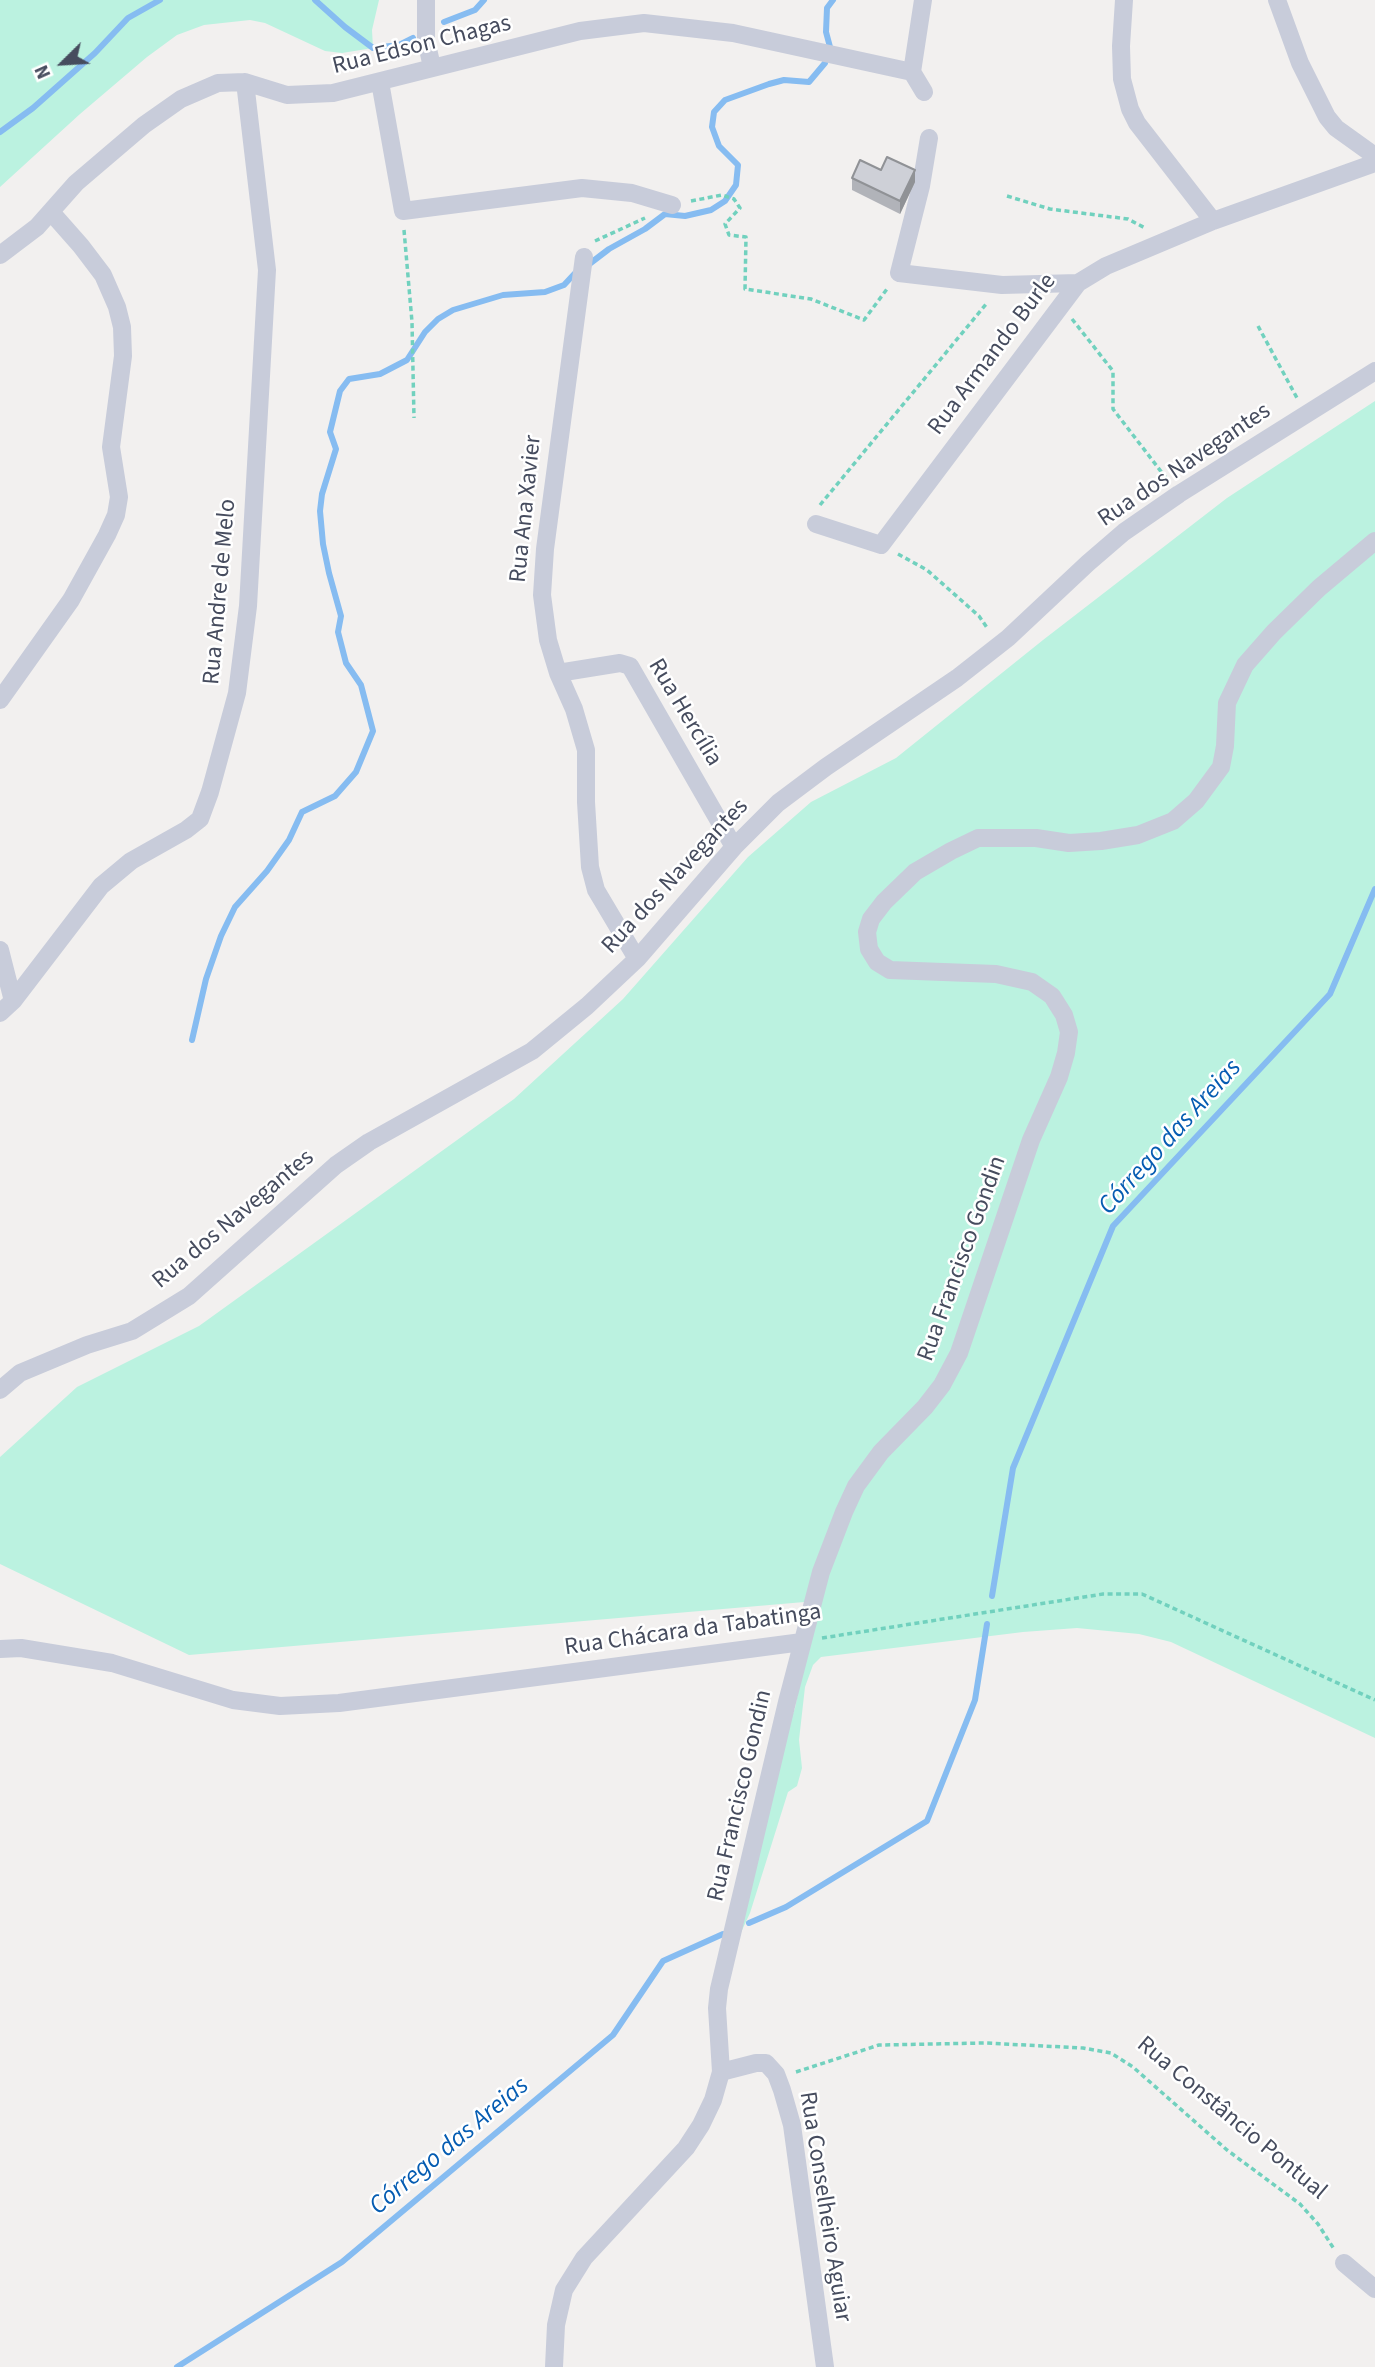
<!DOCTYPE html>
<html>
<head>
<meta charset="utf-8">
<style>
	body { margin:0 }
	#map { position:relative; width:1375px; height:2367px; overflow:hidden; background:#f2f0ef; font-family:"Source Sans 3",sans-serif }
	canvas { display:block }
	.north { position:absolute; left:28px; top:28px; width:70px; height:70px; -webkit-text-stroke:5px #fff; paint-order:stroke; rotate:246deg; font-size:19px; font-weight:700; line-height:28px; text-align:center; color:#464c5e }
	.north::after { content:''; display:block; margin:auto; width:24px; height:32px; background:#464c5e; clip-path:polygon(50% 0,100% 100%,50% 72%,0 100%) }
</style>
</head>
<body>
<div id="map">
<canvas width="1375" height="2367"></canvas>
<div class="north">N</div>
</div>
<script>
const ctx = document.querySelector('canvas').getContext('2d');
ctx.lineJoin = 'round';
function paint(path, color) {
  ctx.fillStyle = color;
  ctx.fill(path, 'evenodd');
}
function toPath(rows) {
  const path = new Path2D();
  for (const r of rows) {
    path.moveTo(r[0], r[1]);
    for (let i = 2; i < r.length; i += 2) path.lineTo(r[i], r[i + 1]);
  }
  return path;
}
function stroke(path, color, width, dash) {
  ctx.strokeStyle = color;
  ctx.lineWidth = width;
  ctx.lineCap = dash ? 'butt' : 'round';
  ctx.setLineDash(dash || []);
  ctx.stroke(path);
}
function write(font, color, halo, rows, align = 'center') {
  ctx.font = font + ' "Source Sans 3",sans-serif';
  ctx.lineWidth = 5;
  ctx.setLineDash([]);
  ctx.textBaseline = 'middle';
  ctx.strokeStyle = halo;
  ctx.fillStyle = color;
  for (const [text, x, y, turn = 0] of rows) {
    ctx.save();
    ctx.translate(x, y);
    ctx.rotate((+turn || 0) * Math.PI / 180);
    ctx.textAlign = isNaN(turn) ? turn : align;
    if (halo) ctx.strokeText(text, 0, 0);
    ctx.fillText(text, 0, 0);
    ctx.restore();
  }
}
paint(toPath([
	[0,0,379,0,372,30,373,48,342,53,325,51,265,23,250,20,204,25,177,35,147,57,80,114,0,187],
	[1375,401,1375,1738,1171,1642,1139,1634,1077,1628,1023,1632,821,1657,813,1665,805,1687,799,1740,802,1768,797,1786,788,1792,750,1913,737,1941,782,1745,795,1708,816,1601,189,1655,0,1564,0,1457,77,1387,199,1326,514,1099,623,999,748,857,811,802,896,758,1043,640,1227,498]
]), '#bbf2e0');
stroke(toPath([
	[315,0,345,27,373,48,399,45,413,38],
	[444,22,475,10,484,0],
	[0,132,33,108,95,53,128,18,160,0],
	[588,265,609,249,645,229,665,214,685,216,711,210,725,201,736,185,738,165,719,146,712,127,714,112,725,100,769,84,784,80,809,82,825,63,830,47,826,32,827,8,833,0],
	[192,1040,206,979,221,936,235,907,267,871,289,840,302,812,335,796,356,772,373,731,361,685,346,663,338,632,341,616,329,573,323,544,320,511,322,494,336,449,330,432,340,391,349,379,380,374,407,360,425,332,438,319,453,310,503,295,545,292,564,285,578,270],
	[992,1596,1013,1468,1113,1226,1330,994,1375,889],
	[749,1923,786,1907,927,1821,975,1700,987,1624],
	[177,2367,342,2262,613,2035,663,1961,723,1934]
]), '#86bcf1', 6);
stroke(toPath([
	[1007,196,1050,209,1128,219,1145,228],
	[691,201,722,195,734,199,740,208,725,224,729,235,746,237,745,289,811,299,864,320,887,289],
	[404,230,412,322,414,418],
	[595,241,645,218],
	[1072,319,1113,371,1113,409,1166,478],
	[1258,326,1297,398],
	[820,505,987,303],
	[898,554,927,570,979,616,988,629],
	[822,1638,1103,1594,1142,1594,1375,1700],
	[796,2072,879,2045,985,2043,1083,2048,1111,2053,1133,2067,1227,2150,1300,2204,1318,2224,1334,2249]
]), '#71d1be', 3.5, [5, 3.5]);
stroke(toPath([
	[426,0,426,40,432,67],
	[923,0,912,72,924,92],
	[1124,0,1121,46,1122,79,1130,109,1137,123,1213,221],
	[1277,0,1300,63,1327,117,1336,128,1375,156],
	[380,82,403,211,582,188,632,193,672,205],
	[929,138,921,186,899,273,1002,285,1078,283],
	[0,255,37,227,76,183,144,125,181,99,218,83,245,82,287,95,333,93,580,31,644,23,733,33,912,72],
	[584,257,545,549,542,595,548,640,558,673,574,709,586,750,586,802,590,867,596,890,637,959],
	[816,524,881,545,1078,283,1106,266,1213,221,1375,163],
	[558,673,620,663,630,666,734,847],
	[0,700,71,600,107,535,116,515,119,497,111,447,123,356,122,327,117,307,103,275,81,246,51,212],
	[0,950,13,1001],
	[0,1013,13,1001,101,886,131,861,186,830,200,819,210,792,237,693,248,606,267,270,245,82],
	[0,1390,20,1373,87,1345,132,1331,189,1296,336,1165,369,1142,532,1051,587,1006,637,959,734,847,778,803,826,767,957,678,1008,638,1088,563,1124,532,1179,494,1375,371],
	[0,1649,21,1648,112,1663,233,1700,280,1706,339,1703,802,1642],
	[721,2072,756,2063,766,2063,776,2074,782,2090,792,2125,825,2367],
	[1344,2263,1375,2289],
	[554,2367,556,2325,564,2290,584,2258,686,2148,701,2125,713,2100,721,2072,717,2008,719,1989,787,1702,821,1572,844,1512,856,1486,881,1452,925,1407,942,1385,959,1353,1031,1140,1059,1077,1066,1053,1069,1032,1064,1015,1052,996,1032,982,996,974,890,970,877,962,869,949,867,932,871,919,884,902,915,872,951,851,978,838,1036,838,1069,843,1101,841,1138,835,1173,821,1196,801,1221,767,1225,746,1227,703,1245,665,1274,632,1319,588,1375,541]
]), '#c8ccda', 18);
paint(toPath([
	[881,170,915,182,900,214,852,190,852,178]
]), '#b1b3b9');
paint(toPath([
	[915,170,915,182,900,214,900,201]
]), '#909296');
const building = toPath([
	[887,157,915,170,900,201,852,178,860,160,881,170,887,157]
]);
paint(building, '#ced0d7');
stroke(building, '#909296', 2);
write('24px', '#464c5e', '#fff', [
	["Rua Edson Chagas",422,46,-14],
	["Rua Armando Burle",993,355,-53],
	["Rua dos Navegantes",1185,466,-34],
	["Rua Ana Xavier",527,509,-84],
	["Rua Andre de Melo",221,592,-85],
	["Rua Hercília",684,713,59],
	["Rua dos Navegantes",676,877,-47],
	["Rua dos Navegantes",234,1220,-40],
	["Rua Francisco Gondin",963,1259,-70],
	["Rua Chácara da Tabatinga",693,1631,-8],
	["Rua Francisco Gondin",741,1796,-77],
	["Rua Constâncio Pontual",1231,2119,40],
	["Rua Conselheiro Aguiar",824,2207,81]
]);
write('italic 26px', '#055cb2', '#fff', [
	["Córrego das Areias",1171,1138,-48],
	["Córrego das Areias",450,2147,-40]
]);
</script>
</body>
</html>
